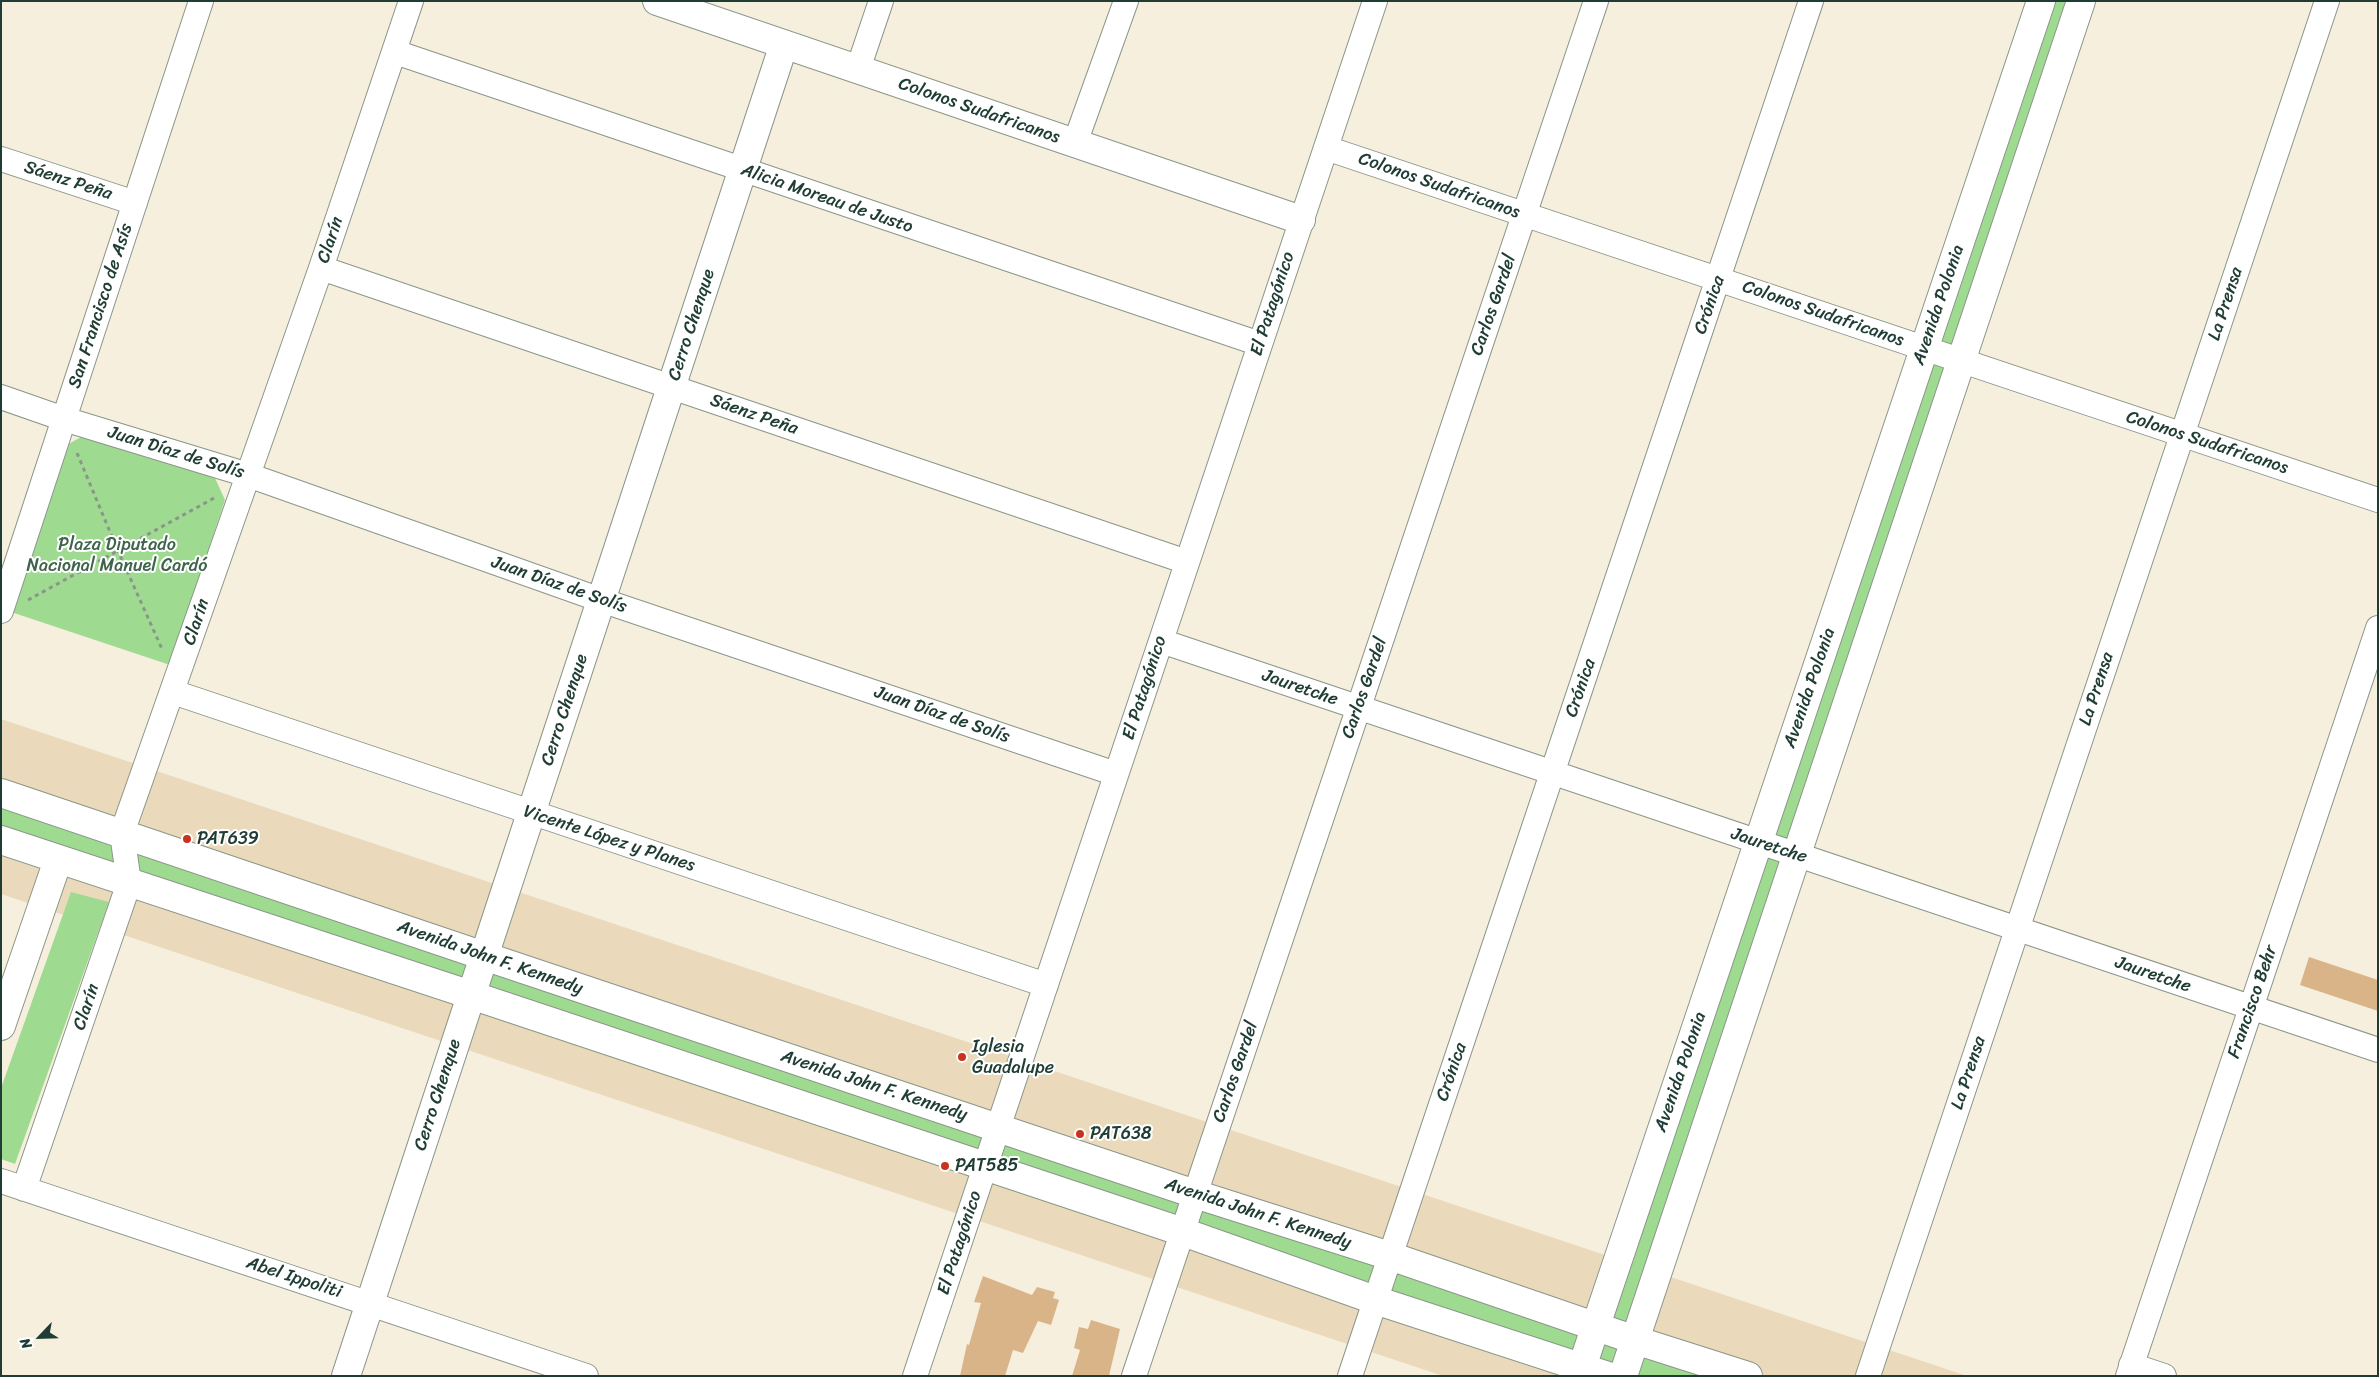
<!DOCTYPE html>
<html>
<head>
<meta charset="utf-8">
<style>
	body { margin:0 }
	#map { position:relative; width:2379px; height:1377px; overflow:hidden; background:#f6efde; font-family:Sriracha,sans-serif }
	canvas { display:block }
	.frame { position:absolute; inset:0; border:2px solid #1f3d34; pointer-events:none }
	.north { position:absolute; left:15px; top:1312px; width:50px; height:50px; -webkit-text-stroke:4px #fff; paint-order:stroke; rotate:246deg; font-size:14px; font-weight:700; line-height:20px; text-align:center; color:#1f3d34 }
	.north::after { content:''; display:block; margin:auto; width:18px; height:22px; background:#1f3d34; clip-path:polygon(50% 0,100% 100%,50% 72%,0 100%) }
</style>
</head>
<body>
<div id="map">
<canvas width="2379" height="1377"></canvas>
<div class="frame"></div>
<div class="north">N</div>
</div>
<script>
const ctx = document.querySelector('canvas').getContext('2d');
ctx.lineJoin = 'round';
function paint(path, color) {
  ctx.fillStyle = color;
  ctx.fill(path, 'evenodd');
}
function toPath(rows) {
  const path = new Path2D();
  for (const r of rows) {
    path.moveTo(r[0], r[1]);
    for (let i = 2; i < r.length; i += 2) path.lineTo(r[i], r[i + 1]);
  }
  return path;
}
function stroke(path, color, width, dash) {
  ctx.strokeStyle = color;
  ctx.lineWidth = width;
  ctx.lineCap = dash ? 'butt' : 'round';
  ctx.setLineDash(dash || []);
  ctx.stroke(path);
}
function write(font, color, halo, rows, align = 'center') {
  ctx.font = font + ' Sriracha,sans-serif';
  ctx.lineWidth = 4;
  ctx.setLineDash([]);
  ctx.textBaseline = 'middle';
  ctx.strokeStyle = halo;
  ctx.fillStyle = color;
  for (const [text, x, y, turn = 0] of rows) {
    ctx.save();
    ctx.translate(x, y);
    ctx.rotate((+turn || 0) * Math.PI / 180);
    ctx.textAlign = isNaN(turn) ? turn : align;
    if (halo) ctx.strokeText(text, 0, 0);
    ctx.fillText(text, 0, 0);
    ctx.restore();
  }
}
paint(toPath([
	[1,719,1967,1376,1443,1376,1,894]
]), '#ead9ba');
paint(toPath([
	[2041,1,2081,1,1635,1340,1748,1376,1579,1376,1,840,1,793,1595,1328],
	[81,437,215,478,225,500,170,665,8,611,65,446],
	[71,892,109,902,15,1164,1,1159,1,1088]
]), '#9edb90');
paint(toPath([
	[2309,957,2378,980,2378,1011,2300,985],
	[983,1276,1032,1295,1037,1287,1055,1292,1053,1298,1059,1300,1051,1325,1038,1321,1023,1353,1013,1350,1005,1376,960,1376,967,1344,969,1345,981,1303,974,1302],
	[1091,1320,1120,1329,1109,1376,1072,1376,1080,1350,1074,1348,1079,1327,1088,1329]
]), '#dab489');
const street = toPath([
	[395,52,1260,344],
	[858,69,881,1],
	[1075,143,1126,1],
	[1326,148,2378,500],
	[1,159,135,203],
	[321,268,1187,562],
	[1,397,64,419,248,475,601,600,1116,774],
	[1,611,201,1],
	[1161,641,2378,1050],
	[173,692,1046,985],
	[1,1181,586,1376],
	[24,1189,129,883,122,833,321,268,411,1],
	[2131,1365,2164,1376],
	[915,1376,1375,1],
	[1134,1376,1596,1],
	[1350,1376,1811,1],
	[1868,1376,2327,1],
	[2128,1376,2378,628]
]);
const secondary = toPath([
	[657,1,1301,220],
	[1,1026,58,860],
	[1635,1340,1748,1376],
	[346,1376,784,44]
]);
const primary = toPath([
	[1,793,484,956,1195,1194,1390,1256,1635,1340],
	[1,840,471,995,1183,1232,1375,1300,1608,1376],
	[1579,1376,2041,1],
	[1623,1376,2081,1]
]);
stroke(street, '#8a9689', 26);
stroke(secondary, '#8a9689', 30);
stroke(primary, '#8a9689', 30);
stroke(toPath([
	[77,453,118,551,162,649],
	[28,600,216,497]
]), '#8a9689', 3, [4, 4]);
stroke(street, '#fff', 24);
stroke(secondary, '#fff', 28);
stroke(primary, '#fff', 28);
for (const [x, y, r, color] of [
	[187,839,5,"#c8321e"],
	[962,1057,5,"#c8321e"],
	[1080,1134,5,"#c8321e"],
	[945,1166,5,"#c8321e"]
]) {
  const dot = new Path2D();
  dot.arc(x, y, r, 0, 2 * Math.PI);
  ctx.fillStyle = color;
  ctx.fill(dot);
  stroke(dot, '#fff', 2);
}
write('18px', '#1f3d34', '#fff', [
	["Colonos Sudafricanos",979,111,19],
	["Sáenz Peña",68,181,18],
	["Colonos Sudafricanos",1439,186,19],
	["Alicia Moreau de Justo",827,199,19],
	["Clarín",331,240,-71],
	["El Patagónico",1273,304,-72],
	["La Prensa",2226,304,-72],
	["Carlos Gardel",1494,305,-71],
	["Crónica",1710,305,-71],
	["Avenida Polonia",1939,305,-71],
	["San Francisco de Asís",101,306,-72],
	["Colonos Sudafricanos",1823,314,19],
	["Cerro Chenque",692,325,-72],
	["Sáenz Peña",754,415,19],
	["Colonos Sudafricanos",2207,443,18],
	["Juan Díaz de Solís",176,453,17],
	["Juan Díaz de Solís",559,585,19],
	["Clarín",197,622,-71],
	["El Patagónico",1145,688,-72],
	["Jauretche",1300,688,19],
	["Carlos Gardel",1365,688,-71],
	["Crónica",1581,688,-71],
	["Avenida Polonia",1810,688,-71],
	["La Prensa",2097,689,-72],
	["Cerro Chenque",565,710,-72],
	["Juan Díaz de Solís",942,715,19],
	["Vicente López y Planes",609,839,18],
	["Jauretche",1769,846,18],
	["Avenida John F. Kennedy",490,958,19],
	["Jauretche",2153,975,19],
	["Francisco Behr",2253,1002,-71],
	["Clarín",87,1007,-71],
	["Carlos Gardel",1236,1072,-71],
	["Crónica",1452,1072,-71],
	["Avenida Polonia",1681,1072,-71],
	["La Prensa",1969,1073,-72],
	["Avenida John F. Kennedy",874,1086,18],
	["Cerro Chenque",438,1095,-72],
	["Avenida John F. Kennedy",1258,1214,18],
	["El Patagónico",960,1243,-72],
	["Abel Ippoliti",294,1278,18]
]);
write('18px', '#3f644b', '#fff', [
	["Plaza Diputado",117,545],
	["Nacional Manuel Cardó",117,566]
]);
write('18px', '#1f3d34', '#fff', [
	["PAT639",197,839],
	["Iglesia",972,1047],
	["Guadalupe",972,1068],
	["PAT638",1090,1134],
	["PAT585",955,1166]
], 'left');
</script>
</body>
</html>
